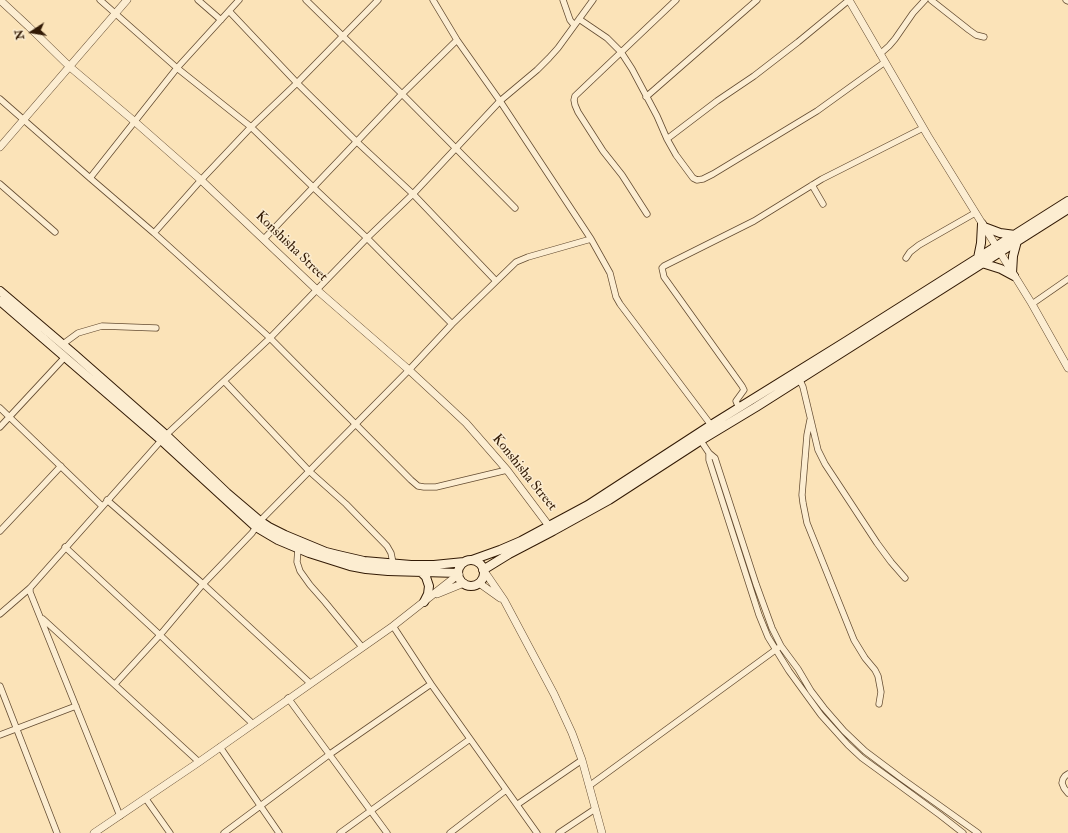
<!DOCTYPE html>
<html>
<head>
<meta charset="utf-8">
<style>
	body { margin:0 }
	#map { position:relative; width:1068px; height:833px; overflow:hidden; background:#fbe3b8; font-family:"IM FELL Double Pica",serif }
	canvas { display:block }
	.north { position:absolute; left:12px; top:12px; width:40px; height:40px; -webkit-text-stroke:3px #fcedd1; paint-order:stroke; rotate:258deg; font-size:11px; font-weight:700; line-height:16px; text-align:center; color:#321a05 }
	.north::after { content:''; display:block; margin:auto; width:14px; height:18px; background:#321a05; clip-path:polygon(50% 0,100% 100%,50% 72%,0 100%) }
</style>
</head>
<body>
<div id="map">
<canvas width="1068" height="833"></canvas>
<div class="north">N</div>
</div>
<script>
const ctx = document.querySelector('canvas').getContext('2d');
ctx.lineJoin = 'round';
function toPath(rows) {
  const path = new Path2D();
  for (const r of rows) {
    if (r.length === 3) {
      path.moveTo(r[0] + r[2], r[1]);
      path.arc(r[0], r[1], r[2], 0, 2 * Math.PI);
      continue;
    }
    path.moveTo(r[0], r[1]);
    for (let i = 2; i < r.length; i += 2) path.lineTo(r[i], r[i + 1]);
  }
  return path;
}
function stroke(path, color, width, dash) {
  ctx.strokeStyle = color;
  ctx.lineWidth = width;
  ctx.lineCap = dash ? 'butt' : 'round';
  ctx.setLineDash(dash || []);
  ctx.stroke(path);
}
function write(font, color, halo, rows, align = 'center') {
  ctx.font = font + ' "IM FELL Double Pica",serif';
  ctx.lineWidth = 3;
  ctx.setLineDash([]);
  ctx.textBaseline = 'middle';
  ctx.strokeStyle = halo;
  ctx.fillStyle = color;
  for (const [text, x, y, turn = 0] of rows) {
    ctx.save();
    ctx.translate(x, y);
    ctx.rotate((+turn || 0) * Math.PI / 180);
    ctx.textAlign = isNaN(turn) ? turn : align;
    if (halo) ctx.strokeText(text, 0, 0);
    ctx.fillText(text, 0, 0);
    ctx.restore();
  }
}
const minor = toPath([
	[100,0,177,68,251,127,314,188,367,238,452,324],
	[198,0,221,20],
	[306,0,402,94,515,208],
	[433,0,457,40,500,101,591,239,610,273,616,297,620,304,711,425],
	[563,0,570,20,574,25],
	[931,0,969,30,976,35,984,37],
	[1066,0,1068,1],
	[229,11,297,83,357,142,413,194,496,281],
	[579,19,607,38,621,52,632,69,657,116,667,139,676,155,693,178,697,180,703,179,713,174,817,111,885,62],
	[880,54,889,46,895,39,913,13,925,0],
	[646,97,757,0],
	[0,99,90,178,154,233,270,338,411,480,418,486,424,487,436,487,507,470],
	[667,139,717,101,754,76,798,42,849,0],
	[90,178,177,68,239,0],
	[0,184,55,232],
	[812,185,823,204],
	[647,214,622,175,603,151,578,112,575,105,574,100,575,96,676,0],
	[154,233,201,180,251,127,297,83,378,0],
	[264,239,402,94,457,40],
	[906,258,910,252,919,245,975,213],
	[1032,304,1068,279],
	[63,344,78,333,102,326,156,328],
	[798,376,803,387,818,450,825,464,877,543,891,562,905,578],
	[224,381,309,471,346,504,387,546,391,553,393,563],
	[0,408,102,506],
	[739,408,736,401,744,390,742,386,664,277,662,268,664,266,754,221,822,179,923,128],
	[810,420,807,435,802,495,803,503,807,523,854,640,865,658,875,670,878,676,881,692,879,704],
	[0,427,65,357],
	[699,438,709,453,715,458,756,584,772,628,781,646,798,669,811,691,824,708,844,731,865,751,901,778,978,833],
	[709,453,709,460,759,615,768,637,789,671,821,715,848,745,862,758,895,782,940,815,963,833],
	[107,500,203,584,310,683],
	[260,521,409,370,452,324,516,262,528,257,591,239],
	[0,531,61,466],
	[65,547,160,635,253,724],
	[298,549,297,562,300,571,310,585,325,602,362,647],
	[30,588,30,592,120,816],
	[0,614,30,588,166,435,270,338,367,238,413,194,500,101,537,70,549,58,558,48,593,0],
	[43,619,199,762],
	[393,626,431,684,537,833],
	[115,684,160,635,203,584,252,533,256,527],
	[0,686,57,833],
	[288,698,387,833],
	[0,735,76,706],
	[220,747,279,833],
	[1068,774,1065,776,1063,779,1062,783,1064,788,1068,793],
	[589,786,778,648],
	[146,799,170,833],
	[518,804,582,760],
	[224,833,330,754,431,684],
	[340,833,470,739],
	[450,833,506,790],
	[559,833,595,809]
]);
const tertiary = toPath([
	[0,0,28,26,70,67,134,121,201,180,317,290,409,370,450,408,466,423,507,470,549,526],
	[849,0,928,136,1032,304,1068,368],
	[0,147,127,0],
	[484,571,489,578,504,600,554,694,572,733,582,760,602,833],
	[479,583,500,598],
	[437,594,464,583],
	[94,833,199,762,393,626,459,574]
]);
const secondary = toPath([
	[984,227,1000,233,1015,235],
	[978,258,981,243,982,224],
	[982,263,1001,269,1014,276],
	[1012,273,1013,256,1017,241],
	[0,291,74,354,166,435,227,493,260,521,269,527,285,535,326,552,338,555,364,561,411,565,434,565,464,562],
	[0,301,161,440,245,517,256,527,278,540,309,553,350,566,366,569,388,571,458,573],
	[472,560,500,550,521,541,588,505,711,425,845,342,1068,201],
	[471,573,13],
	[483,570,509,554,553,531,609,500,703,439,756,407,1068,209],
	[421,572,426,577,429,586,428,594,424,602]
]);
stroke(minor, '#644c32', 7);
stroke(tertiary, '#644c32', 8);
stroke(secondary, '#321a05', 10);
stroke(minor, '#fcedd1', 5.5);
stroke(tertiary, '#fcedd1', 7);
stroke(secondary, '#fcedd1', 8);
write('14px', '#321a05', '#fcedd1', [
	["Konshisha Street",291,247,44],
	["Konshisha Street",524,473,51]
]);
</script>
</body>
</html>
